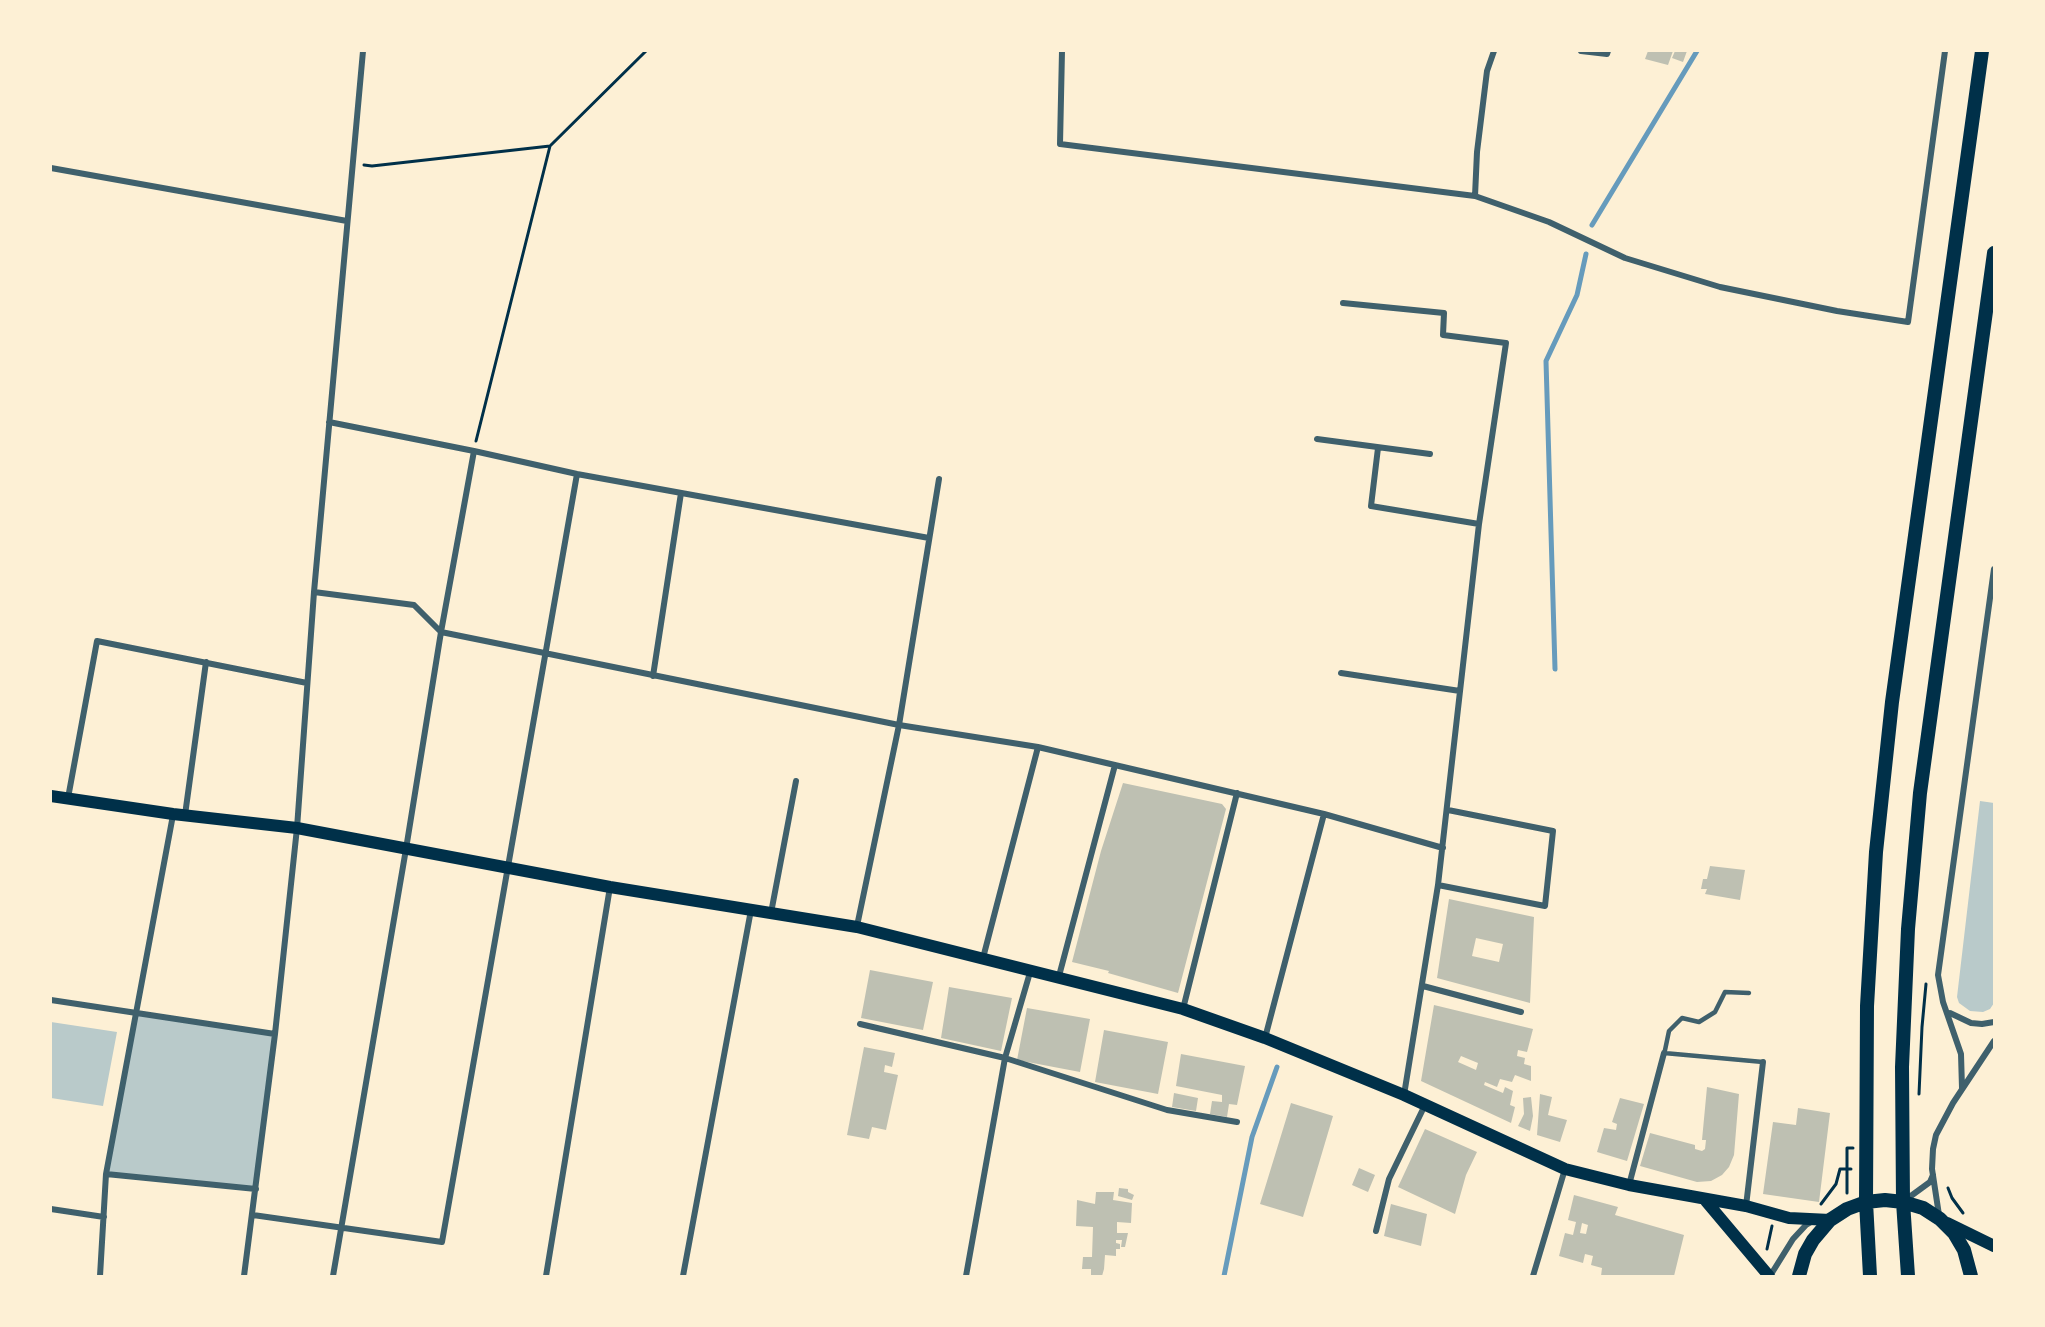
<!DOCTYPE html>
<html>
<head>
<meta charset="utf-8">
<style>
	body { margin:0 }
	#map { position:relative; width:2045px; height:1327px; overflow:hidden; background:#fdf0d5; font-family:"Crimson Pro",serif }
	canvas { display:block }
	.frame { position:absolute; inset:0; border:52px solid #fdf0d5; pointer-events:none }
</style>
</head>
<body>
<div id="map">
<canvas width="2045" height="1327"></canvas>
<div class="frame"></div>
</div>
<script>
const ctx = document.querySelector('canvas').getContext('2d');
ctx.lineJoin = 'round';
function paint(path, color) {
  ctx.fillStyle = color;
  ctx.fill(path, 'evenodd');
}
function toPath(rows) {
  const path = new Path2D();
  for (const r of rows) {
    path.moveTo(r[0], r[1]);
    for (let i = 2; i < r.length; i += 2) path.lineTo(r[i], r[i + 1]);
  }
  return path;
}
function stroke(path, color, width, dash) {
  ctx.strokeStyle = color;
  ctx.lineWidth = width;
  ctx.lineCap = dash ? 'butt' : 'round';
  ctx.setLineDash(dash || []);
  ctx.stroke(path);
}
paint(toPath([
	[1980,801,1994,803,1994,1003,1990,1009,1983,1012,1970,1011,1959,1003,1957,997],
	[135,1014,275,1034,256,1189,106,1174],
	[51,1022,117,1032,103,1106,51,1098]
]), '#b9caca');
stroke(toPath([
	[1592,225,1697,51],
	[1555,669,1546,361,1577,295,1586,254],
	[1224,1276,1252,1137,1277,1067]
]), '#669bbc', 5);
paint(toPath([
	[1648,51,1673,51,1668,65,1645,59],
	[1675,51,1687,51,1683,62,1672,58],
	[1123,783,1222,804,1226,809,1178,993,1108,973,1109,971,1072,962,1101,851],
	[1710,866,1745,870,1740,900,1705,894,1707,889,1701,889,1703,879,1707,879],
	[1449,899,1534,917,1530,1003,1437,978],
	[1476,938,1503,944,1499,962,1472,956],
	[870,970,933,982,923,1030,861,1018],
	[949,987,1012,998,1001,1051,941,1038],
	[1434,1005,1533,1029,1527,1052,1518,1050,1517,1056,1525,1058,1524,1064,1531,1066,1531,1081,1515,1075,1512,1082,1500,1079,1497,1087,1485,1082,1484,1085,1503,1093,1505,1087,1513,1091,1510,1105,1515,1107,1511,1123,1421,1081],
	[1461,1056,1478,1063,1476,1070,1458,1062],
	[1027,1008,1090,1019,1080,1072,1017,1060],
	[1104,1030,1168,1042,1158,1094,1095,1082],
	[864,1047,895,1053,892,1067,885,1065,884,1072,898,1075,886,1130,872,1127,869,1139,847,1135],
	[1181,1054,1245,1066,1237,1105,1229,1104,1227,1117,1210,1114,1212,1101,1222,1102,1222,1095,1176,1086],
	[1707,1087,1739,1094,1734,1155,1729,1167,1722,1175,1711,1181,1697,1182,1640,1166,1650,1133,1695,1145,1695,1149,1702,1151,1705,1149,1706,1140,1702,1140],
	[1174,1093,1198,1098,1196,1111,1172,1107],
	[1540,1094,1552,1097,1548,1115,1567,1120,1560,1142,1537,1135],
	[1531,1097,1533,1116,1530,1131,1518,1126,1524,1114,1523,1098],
	[1620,1098,1644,1104,1627,1161,1597,1152,1604,1128,1616,1130,1617,1124,1612,1122],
	[1291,1103,1333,1116,1303,1217,1260,1204],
	[1798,1108,1830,1113,1819,1202,1763,1194,1773,1122,1796,1125],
	[1425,1129,1477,1152,1466,1175,1455,1214,1398,1187],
	[1359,1168,1375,1175,1368,1192,1352,1185],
	[1119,1188,1128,1189,1128,1192,1134,1195,1132,1200,1118,1196],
	[1096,1192,1114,1192,1113,1200,1132,1203,1131,1223,1117,1222,1117,1233,1128,1233,1125,1247,1121,1247,1122,1240,1116,1240,1116,1243,1120,1244,1120,1249,1116,1249,1116,1256,1105,1255,1104,1269,1102,1276,1091,1276,1091,1269,1082,1269,1083,1257,1092,1257,1093,1227,1076,1226,1077,1200,1095,1204],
	[1574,1195,1618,1207,1615,1215,1684,1235,1674,1276,1601,1276,1602,1268,1591,1265,1593,1256,1585,1254,1583,1263,1559,1256,1565,1233,1573,1235,1576,1222,1568,1220],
	[1582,1223,1588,1225,1586,1234,1580,1233],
	[1391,1204,1427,1214,1421,1246,1384,1236]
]), '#bec0b2');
stroke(toPath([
	[364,165,372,166,550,146,646,51],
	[476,441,550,146],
	[1919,1094,1922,1027,1926,984],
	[1948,1188,1952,1198,1963,1213],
	[1847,1193,1847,1148,1853,1148],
	[1821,1204,1836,1184,1840,1169,1851,1169],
	[1767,1249,1772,1226]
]), '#003049', 3);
stroke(toPath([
	[1664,1053,1763,1062],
	[1664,1055,1669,1031,1682,1018,1699,1022,1715,1012,1725,992,1749,993]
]), '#3f606c', 4.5);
stroke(toPath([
	[1062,51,1060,144,1475,196,1549,222,1625,258,1720,287,1837,311,1908,322,1945,51],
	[1581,51,1607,54,1608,51],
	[51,168,347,221],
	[1475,196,1477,152,1487,71,1494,51],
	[1343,303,1444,313,1443,335,1506,343,1479,524,1438,885,1404,1095],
	[329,422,474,451,577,474,929,538],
	[1317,439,1430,454],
	[1378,448,1371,506,1479,524],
	[314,592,414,605,441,632,899,725,1038,747,1324,814,1443,848],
	[1341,673,1460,691],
	[653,676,681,493],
	[68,798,97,641,307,683],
	[185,815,206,662],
	[1438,885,1545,906,1553,831,1448,810],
	[771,913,796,781],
	[857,926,899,725,939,479],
	[983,958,1038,747],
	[1059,976,1115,765],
	[1423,986,1521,1012],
	[51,1000,275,1034],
	[1183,1009,1237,793],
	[1950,1013,1971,1023,1982,1024,1994,1022],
	[860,1024,1005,1058,1167,1110,1237,1122],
	[1265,1038,1324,814],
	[1962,1088,1961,1054,1943,1002,1938,975,1994,569],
	[106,1174,256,1189],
	[1629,1185,1664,1053],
	[1904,1201,1930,1182,1933,1175],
	[1746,1206,1763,1062],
	[51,1209,104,1217],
	[253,1215,442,1242,577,474],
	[1939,1215,1932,1169,1933,1149,1936,1135,1953,1103,1994,1041],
	[1376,1231,1389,1179,1425,1105],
	[100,1276,106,1174,173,815],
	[244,1276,275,1034,297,828,314,592,363,51],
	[333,1276,406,849,441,632,474,451],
	[546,1276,610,887],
	[683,1276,751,910],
	[966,1276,1005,1058,1031,969],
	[1533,1276,1565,1169],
	[1770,1276,1793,1239,1806,1225,1813,1221]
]), '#3f606c', 6);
stroke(toPath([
	[51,796,173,814,297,828,610,887,857,927,1183,1009,1265,1038,1404,1095,1565,1169,1629,1185,1746,1206,1789,1218,1830,1220],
	[1705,1200,1769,1276],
	[1947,1223,1994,1246]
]), '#003049', 12);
stroke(toPath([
	[1799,1276,1805,1254,1813,1240,1830,1220,1847,1209,1866,1202,1885,1200,1903,1202,1923,1208,1940,1219,1954,1233,1964,1250,1971,1276],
	[1870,1276,1866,1202,1867,1006,1876,852,1892,702,1982,51],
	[1908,1276,1903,1202,1902,1067,1908,929,1920,793,1994,253]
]), '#003049', 14);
</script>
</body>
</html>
